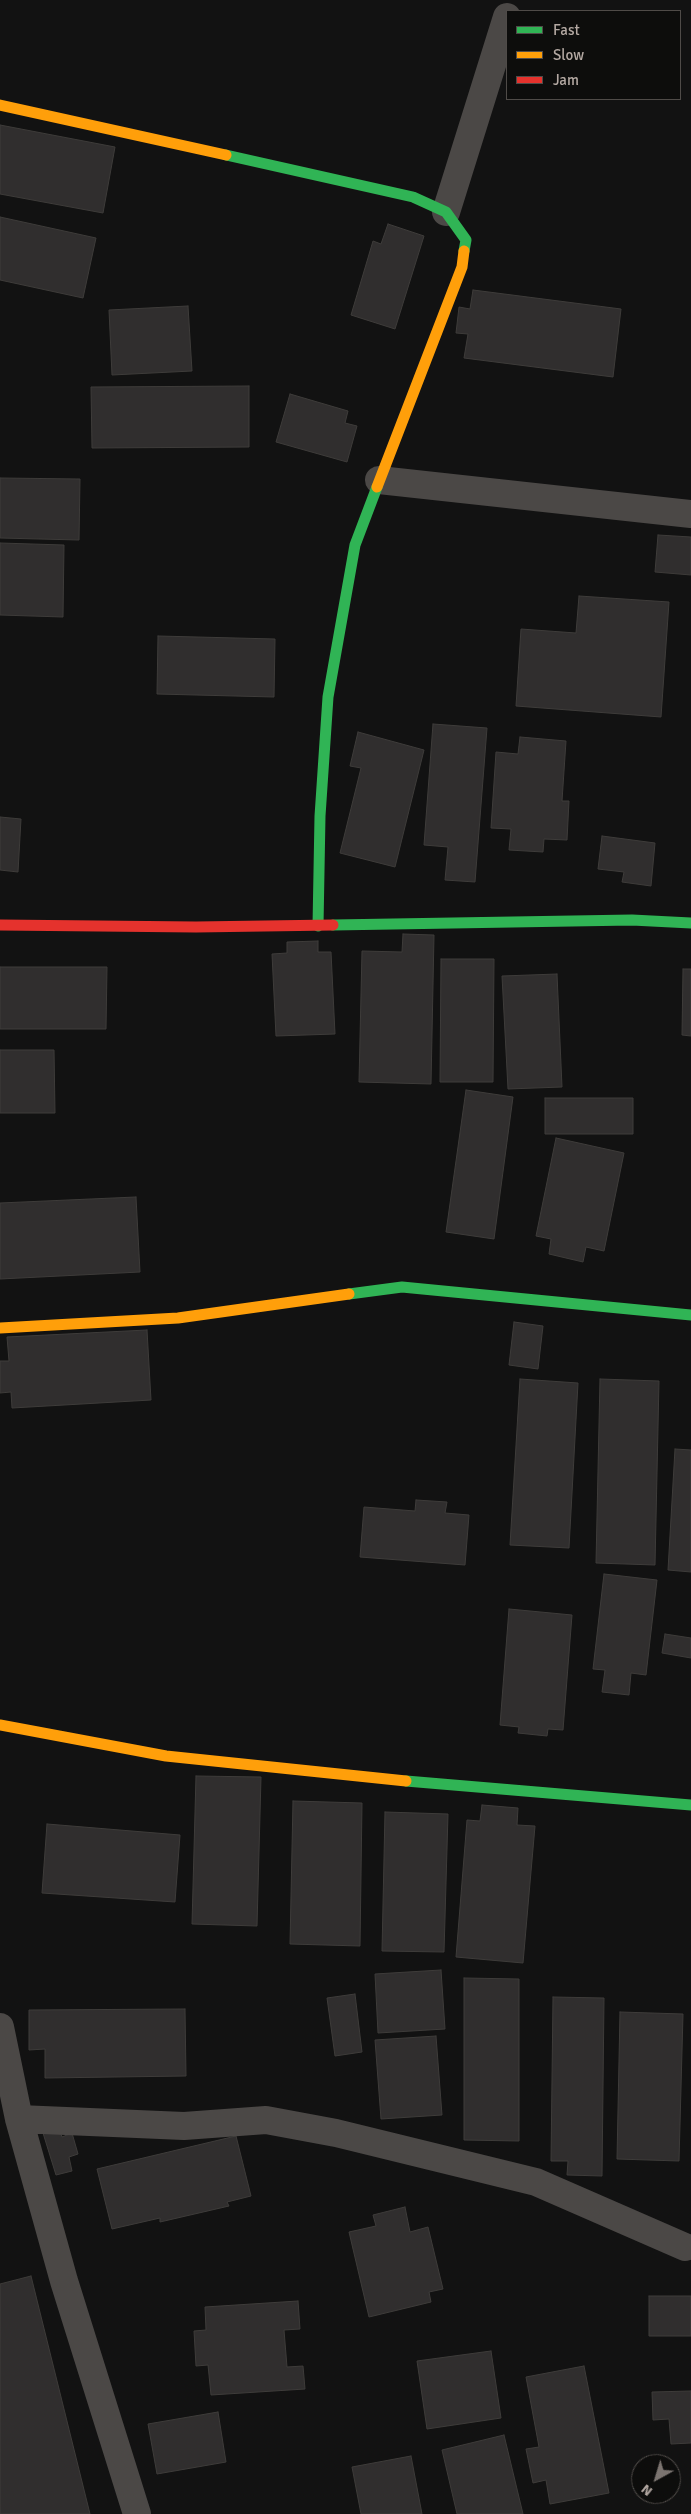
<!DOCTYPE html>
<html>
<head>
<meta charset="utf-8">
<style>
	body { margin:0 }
	#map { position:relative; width:691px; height:2514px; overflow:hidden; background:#121212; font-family:Signika,sans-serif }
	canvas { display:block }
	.legend { position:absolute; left:506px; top:10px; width:175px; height:90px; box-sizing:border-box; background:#0d0d0c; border:1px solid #4f4b48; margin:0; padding:6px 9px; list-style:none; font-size:15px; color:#b3a8a2 }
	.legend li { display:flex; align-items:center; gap:10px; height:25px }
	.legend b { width:25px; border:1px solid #4f4b48 }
	.north { position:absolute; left:631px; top:2454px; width:50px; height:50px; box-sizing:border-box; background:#0d0d0c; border:1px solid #4f4b48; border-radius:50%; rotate:219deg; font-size:14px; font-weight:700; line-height:20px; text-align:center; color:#b3a8a2 }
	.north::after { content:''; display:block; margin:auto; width:18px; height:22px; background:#7b7470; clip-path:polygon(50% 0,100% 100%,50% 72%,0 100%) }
</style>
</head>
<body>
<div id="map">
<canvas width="691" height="2514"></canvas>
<ul class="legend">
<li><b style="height:6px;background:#30b455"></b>Fast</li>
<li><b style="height:6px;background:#ff9f0a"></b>Slow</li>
<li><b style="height:6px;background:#e5322d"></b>Jam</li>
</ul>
<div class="north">N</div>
</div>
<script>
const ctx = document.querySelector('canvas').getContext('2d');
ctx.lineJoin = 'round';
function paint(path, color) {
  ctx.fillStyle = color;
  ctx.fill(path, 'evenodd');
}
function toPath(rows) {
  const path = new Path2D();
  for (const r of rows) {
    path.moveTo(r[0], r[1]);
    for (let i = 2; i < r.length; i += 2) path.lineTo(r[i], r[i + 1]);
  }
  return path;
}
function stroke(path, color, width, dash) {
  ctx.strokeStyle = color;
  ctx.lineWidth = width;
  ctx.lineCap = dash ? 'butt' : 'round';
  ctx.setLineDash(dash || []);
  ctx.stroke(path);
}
const building = toPath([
	[0,125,115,147,103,213,0,194,0,125],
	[0,217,96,238,83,298,0,280,0,217],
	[388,224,424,236,395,329,351,315,373,241,381,244,388,224],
	[473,290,621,309,613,377,464,358,468,334,456,333,459,307,470,309,473,290],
	[188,306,192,371,112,375,109,310,188,306],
	[249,386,249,447,92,448,91,387,249,386],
	[290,394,348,411,345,423,357,426,347,462,276,442,290,394],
	[0,478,80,479,79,540,0,538,0,478],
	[658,535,691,537,691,575,655,572,658,535],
	[0,543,64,545,63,617,0,615,0,543],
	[579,596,669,602,661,717,516,706,521,629,576,633,579,596],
	[158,636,275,639,274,697,157,694,158,636],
	[433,724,487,728,475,882,445,880,448,847,424,845,433,724],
	[358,732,424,750,395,867,340,853,361,768,350,766,358,732],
	[520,737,566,741,562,801,569,801,567,840,544,839,543,852,509,850,511,829,491,828,496,752,518,754,520,737],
	[0,817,21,819,18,872,0,870,0,817],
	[602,836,655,843,651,886,622,882,624,872,598,869,602,836],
	[403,934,434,935,431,1084,359,1082,362,951,402,952,403,934],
	[318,941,318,952,331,952,335,1034,276,1036,272,954,287,953,287,942,318,941],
	[441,959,494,959,493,1082,440,1082,441,959],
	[0,967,107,967,106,1029,0,1029,0,967],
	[683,969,691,969,691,1036,682,1035,683,969],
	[557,974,562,1087,508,1089,502,976,557,974],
	[0,1050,54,1050,55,1113,0,1113,0,1050],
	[466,1090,513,1097,494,1239,446,1232,466,1090],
	[545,1098,633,1098,633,1134,545,1134,545,1098],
	[556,1138,624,1153,604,1251,586,1247,583,1262,549,1254,551,1239,536,1236,556,1138],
	[136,1197,140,1272,0,1279,0,1203,136,1197],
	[514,1322,543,1326,538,1369,509,1365,514,1322],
	[147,1330,151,1400,12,1408,11,1392,0,1393,0,1361,9,1361,7,1337,147,1330],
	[520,1379,578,1383,569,1548,510,1545,520,1379],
	[600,1379,659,1381,655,1565,596,1563,600,1379],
	[675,1449,691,1450,691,1572,668,1570,675,1449],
	[416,1500,447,1502,445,1513,469,1515,465,1565,360,1557,364,1507,415,1511,416,1500],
	[604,1574,657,1580,646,1675,631,1673,629,1695,602,1692,605,1670,593,1669,604,1574],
	[509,1609,572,1615,563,1730,548,1729,547,1736,518,1733,519,1727,500,1725,509,1609],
	[665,1634,691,1638,691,1658,662,1653,665,1634],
	[196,1776,261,1777,257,1926,192,1924,196,1776],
	[293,1801,362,1803,360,1946,290,1944,293,1801],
	[482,1805,518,1808,517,1825,535,1826,523,1963,456,1957,467,1820,480,1821,482,1805],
	[385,1812,448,1814,444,1952,382,1951,385,1812],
	[47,1824,180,1835,175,1902,42,1893,47,1824],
	[441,1970,445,2029,378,2033,375,1974,441,1970],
	[464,1978,519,1979,519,2141,464,2140,464,1978],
	[355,1994,362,2052,335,2056,327,1998,355,1994],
	[553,1997,604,1998,602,2176,567,2175,568,2161,551,2161,553,1997],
	[185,2009,186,2076,45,2078,45,2049,29,2050,29,2010,185,2009],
	[620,2012,683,2014,679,2161,617,2159,620,2012],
	[436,2036,442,2115,381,2119,375,2040,436,2036],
	[59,2128,62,2137,72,2133,78,2154,69,2157,72,2171,56,2175,43,2133,59,2128],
	[236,2136,251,2196,227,2202,229,2206,160,2222,160,2218,112,2229,97,2169,236,2136],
	[405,2207,410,2232,428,2227,443,2289,429,2292,431,2302,369,2317,349,2232,376,2226,373,2215,405,2207],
	[31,2276,90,2514,0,2514,0,2284,31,2276],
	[649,2296,691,2296,691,2336,649,2336,649,2296],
	[298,2301,300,2329,284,2330,287,2367,303,2366,305,2389,211,2395,208,2365,196,2366,194,2331,206,2330,205,2307,298,2301],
	[491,2351,501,2418,427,2429,417,2361,491,2351],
	[584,2366,609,2493,550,2504,546,2480,533,2483,526,2449,539,2447,526,2377,584,2366],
	[691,2391,691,2443,671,2444,669,2419,653,2420,652,2392,691,2391],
	[218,2412,226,2462,157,2474,148,2424,218,2412],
	[504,2435,523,2514,457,2514,442,2450,504,2435],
	[411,2456,422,2514,361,2514,352,2467,411,2456]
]);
paint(building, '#302e2e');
stroke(building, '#3e3c3a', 1);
stroke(toPath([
	[446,212,507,17],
	[379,480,691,514],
	[0,2027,19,2119,64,2281,137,2514],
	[19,2119,184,2126,266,2120,336,2133,536,2182,685,2247]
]), '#4b4846', 28);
stroke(toPath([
	[226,155,413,197,446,212,466,240,464,251],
	[333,925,632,920,691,923],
	[318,926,320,816,328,697,355,545,377,487],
	[349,1294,402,1287,691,1315],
	[406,1781,691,1805]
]), '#30b455', 11);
stroke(toPath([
	[0,105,226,155],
	[377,487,462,267,464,251],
	[0,1328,178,1318,349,1294],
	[0,1725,166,1756,406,1781]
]), '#ff9f0a', 11);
stroke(toPath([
	[0,925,196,927,333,925]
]), '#e5322d', 11);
</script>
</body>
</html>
